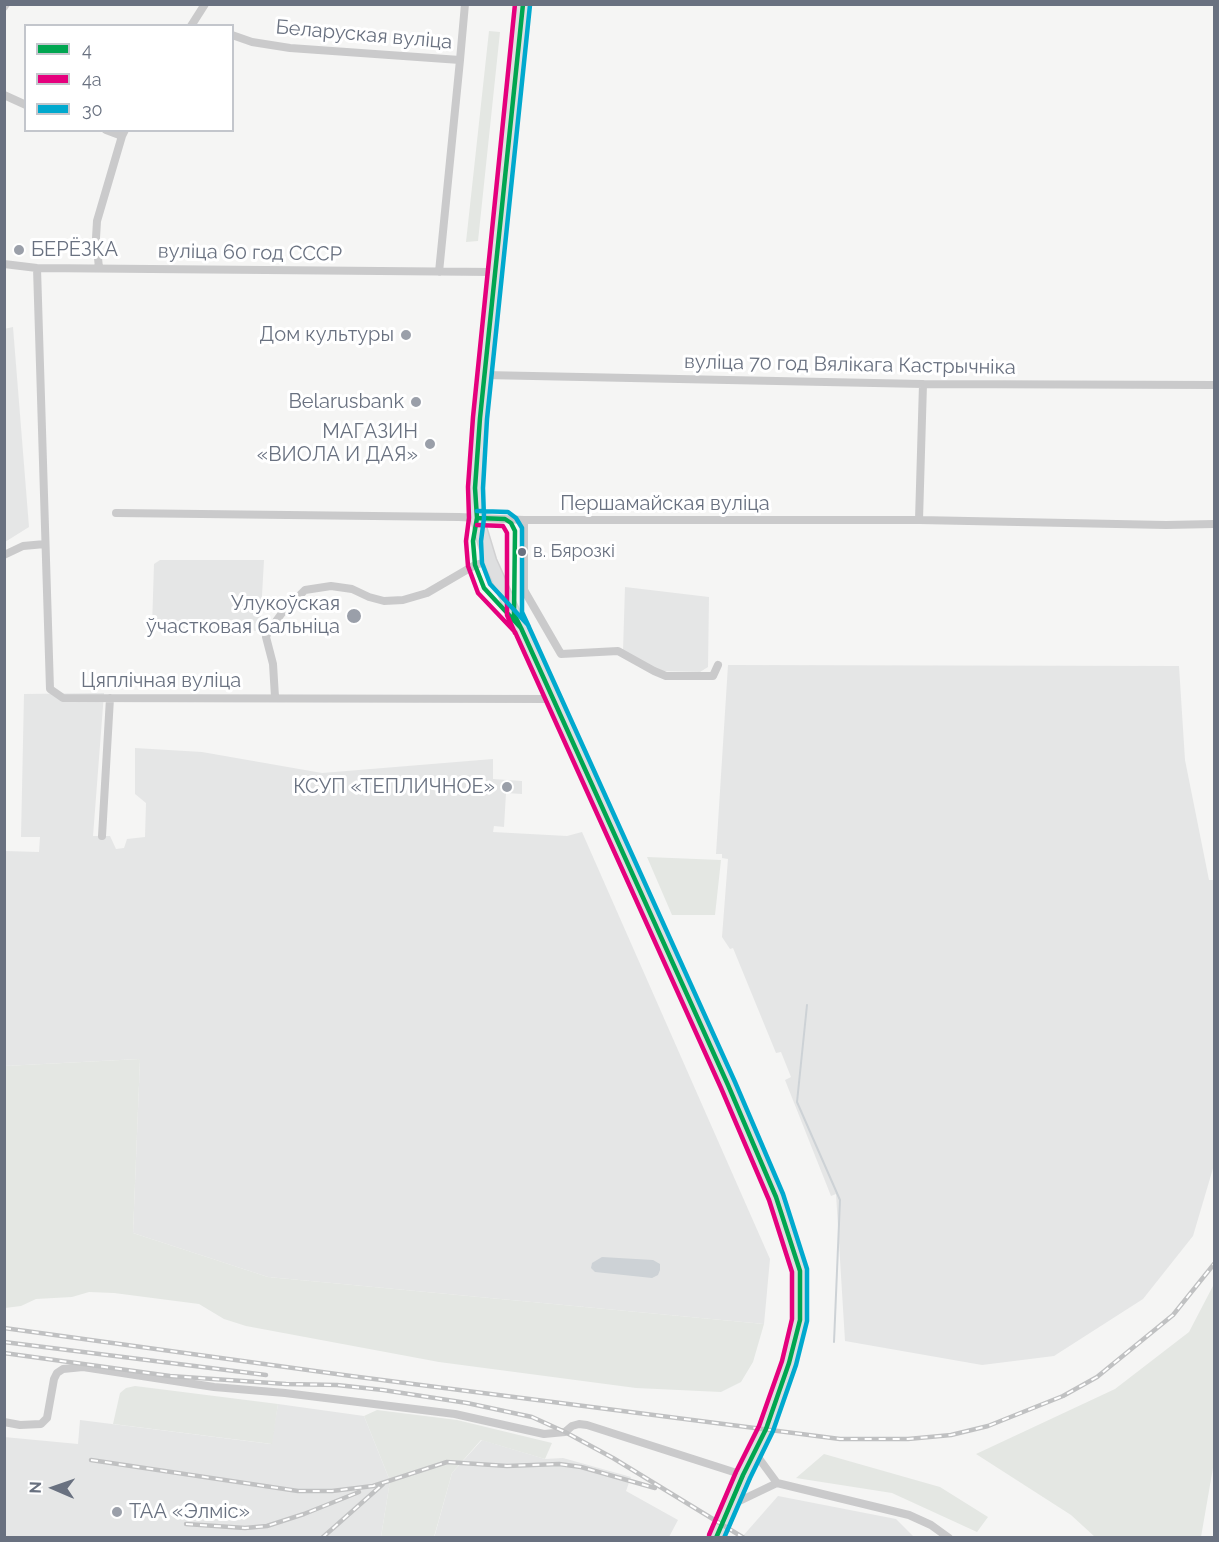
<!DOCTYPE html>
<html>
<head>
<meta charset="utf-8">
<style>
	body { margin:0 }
	#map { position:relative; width:1219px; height:1542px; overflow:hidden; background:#f5f5f4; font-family:Raleway,sans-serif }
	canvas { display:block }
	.frame { position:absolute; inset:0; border:6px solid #697180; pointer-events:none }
	.legend { position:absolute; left:24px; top:24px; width:210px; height:108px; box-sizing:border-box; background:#fff; border:2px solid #c3c6cc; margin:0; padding:8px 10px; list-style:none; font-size:18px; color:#697180 }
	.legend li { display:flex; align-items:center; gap:12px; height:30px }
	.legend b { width:30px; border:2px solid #c3c6cc }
	.north { position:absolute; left:24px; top:1458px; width:60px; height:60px; -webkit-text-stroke:4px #fff; paint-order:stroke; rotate:272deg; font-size:16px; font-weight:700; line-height:24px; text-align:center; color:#697180 }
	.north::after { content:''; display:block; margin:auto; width:21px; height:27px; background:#697180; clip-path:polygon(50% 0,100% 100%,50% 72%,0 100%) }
</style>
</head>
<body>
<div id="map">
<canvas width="1219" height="1542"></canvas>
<div class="frame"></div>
<ul class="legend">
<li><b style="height:8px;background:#00a651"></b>4</li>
<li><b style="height:8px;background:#e5007d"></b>4а</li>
<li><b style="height:8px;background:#00a9ce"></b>30</li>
</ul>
<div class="north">N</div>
</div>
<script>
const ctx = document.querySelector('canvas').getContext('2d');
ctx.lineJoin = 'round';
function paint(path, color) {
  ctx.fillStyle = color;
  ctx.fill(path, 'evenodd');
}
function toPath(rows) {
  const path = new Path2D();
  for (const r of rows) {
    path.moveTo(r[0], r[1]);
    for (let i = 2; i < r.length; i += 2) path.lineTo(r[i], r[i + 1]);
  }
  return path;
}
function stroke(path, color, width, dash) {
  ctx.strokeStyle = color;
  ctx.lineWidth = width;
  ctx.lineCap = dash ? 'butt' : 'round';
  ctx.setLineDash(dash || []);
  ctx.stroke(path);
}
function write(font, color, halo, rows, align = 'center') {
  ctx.font = font + ' Raleway,sans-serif';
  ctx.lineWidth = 6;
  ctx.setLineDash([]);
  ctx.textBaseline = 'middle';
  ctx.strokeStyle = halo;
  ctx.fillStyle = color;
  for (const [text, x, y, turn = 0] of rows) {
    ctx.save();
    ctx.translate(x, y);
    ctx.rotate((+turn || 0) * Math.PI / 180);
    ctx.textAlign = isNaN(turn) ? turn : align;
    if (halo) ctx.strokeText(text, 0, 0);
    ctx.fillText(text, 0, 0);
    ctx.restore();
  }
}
paint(toPath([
	[13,327,29,527,5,542,4,329],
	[160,560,264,560,260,631,152,627,154,564],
	[625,587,709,597,708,667,700,672,661,671,623,651],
	[728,665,1179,666,1185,760,1209,880,1214,880,1214,1165,1193,1236,1143,1299,1054,1356,982,1365,845,1341,836,1194,831,1196,785,1080,791,1077,781,1052,776,1053,733,948,730,949,722,937,728,859,722,858,722,854,716,854],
	[104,693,93,836,110,836,116,849,124,848,127,839,145,837,146,803,135,794,135,748,202,752,322,773,493,759,493,779,522,781,522,794,506,793,504,827,494,826,493,832,567,836,582,832,770,1259,764,1324,268,1277,133,1233,140,1059,5,1066,5,851,39,852,40,837,21,837,24,694],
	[278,1404,364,1416,390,1481,381,1537,5,1537,4,1437,78,1444,80,1420,271,1444],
	[482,1440,545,1459,563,1458,631,1477,626,1491,678,1520,669,1537,434,1538,452,1473],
	[778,1496,896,1519,914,1537,742,1537]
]), '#e5e6e6');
paint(toPath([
	[489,31,500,32,478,241,466,242],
	[647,857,721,860,715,915,672,915],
	[140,1059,133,1233,268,1277,764,1324,753,1362,741,1382,721,1392,636,1388,439,1362,246,1326,224,1319,199,1304,114,1293,89,1292,72,1297,36,1299,21,1306,5,1308,5,1066],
	[1214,1284,1214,1462,1201,1537,1095,1537,1071,1515,976,1454,1115,1389,1189,1332],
	[135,1386,278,1404,272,1444,113,1424,120,1393,126,1388],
	[377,1410,457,1420,552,1443,545,1459,481,1440,452,1473,434,1537,381,1537,390,1481,364,1416],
	[824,1454,940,1487,988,1517,977,1532,892,1493,796,1478]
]), '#e4e7e3');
paint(toPath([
	[602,1257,653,1260,660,1264,660,1270,658,1275,652,1278,595,1272,591,1268,592,1263]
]), '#cdd2d6');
stroke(toPath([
	[807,1005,797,1102,840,1200,834,1342]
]), '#cdd2d6', 2);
const primary = toPath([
	[523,4,480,418,475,488,477,518,490,561,728,1085,776,1197,800,1271,800,1320,789,1363,766,1429,743,1475,716,1538]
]);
stroke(primary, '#d1d1d2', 15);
stroke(toPath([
	[4,7,6,4],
	[191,26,205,4],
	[232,35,252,42,290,48,460,60,439,272],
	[460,60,465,4],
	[4,95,26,105],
	[106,130,122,136],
	[4,264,37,268,494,272],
	[37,268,50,689,63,698,553,699],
	[99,268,96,238,97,221,122,136,125,130],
	[484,375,923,384,1214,385],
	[116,513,459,517,524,520,919,520,1166,525,1214,524],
	[524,520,524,590,561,654,618,651,654,671,666,676,713,676,718,665],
	[919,520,923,384],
	[4,555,23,546,45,544],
	[275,697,273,664,266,637,268,632,282,613,305,590,331,586,352,589,369,597,384,601,403,600,427,593,475,565,490,561],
	[102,836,110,698],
	[4,1422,20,1425,41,1424,47,1418,54,1379,57,1373,63,1369,83,1367,214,1387,285,1393,455,1414,544,1434,565,1432,572,1426,579,1424,587,1425,743,1475],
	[755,1453,777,1483,909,1515,931,1525,949,1538],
	[729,1506,777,1483]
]), '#cacacb', 8);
stroke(primary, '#dedfe0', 12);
const rail = toPath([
	[4,1328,351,1376,840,1439,908,1439,951,1435,988,1426,1063,1396,1097,1377,1173,1315,1214,1264],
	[4,1342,266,1375],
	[4,1353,170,1376,286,1384,337,1385,383,1390,467,1403,532,1417,565,1432,613,1458,744,1538],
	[91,1460,298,1491,332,1491,373,1486,447,1462,507,1466,559,1464,581,1467,655,1488],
	[186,1524,245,1528,267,1526,304,1514,359,1492],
	[322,1538,383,1484]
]);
stroke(rail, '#c0c1c2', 4.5);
stroke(rail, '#fff', 2, [7]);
stroke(toPath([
	[523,4,480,418,475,488,477,518,473,541,475,565,484,588,521,628,728,1085,776,1197,800,1271,800,1320,789,1363,766,1429,743,1475,716,1538],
	[477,518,505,519,511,523,515,531,514,614,522,630]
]), '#00a651', 4.5);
stroke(toPath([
	[515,4,473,417,468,487,469,518,466,541,468,566,478,593,515,632,721,1088,769,1200,792,1272,792,1319,782,1361,759,1426,736,1472,709,1535],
	[477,525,503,526,507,533,507,615,515,633]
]), '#e5007d', 4.5);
stroke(toPath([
	[530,5,487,419,483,488,484,518,481,541,482,563,490,584,528,625,735,1082,783,1194,807,1269,807,1321,796,1365,773,1431,750,1478,724,1538],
	[477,511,508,512,516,518,522,528,522,612,529,627]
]), '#00a9ce', 4.5);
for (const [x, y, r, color] of [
	[19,250,6,"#9a9fa9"],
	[406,335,6,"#9a9fa9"],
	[416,402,6,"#9a9fa9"],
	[430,444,6,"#9a9fa9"],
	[522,552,5,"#697180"],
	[354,616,8,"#9a9fa9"],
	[507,787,6,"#9a9fa9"],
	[117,1512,6,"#9a9fa9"]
]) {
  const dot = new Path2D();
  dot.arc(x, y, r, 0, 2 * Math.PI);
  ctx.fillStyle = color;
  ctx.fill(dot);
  stroke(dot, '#fff', 2);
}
write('18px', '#697180', '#fff', [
	["в. Бярозкі",533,552]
], 'left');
write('20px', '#697180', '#fff', [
	["Беларуская вуліца",364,35,5],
	["вуліца 60 год СССР",250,253,1],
	["вуліца 70 год Вялікага Кастрычніка",850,365,1],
	["Першамайская вуліца",665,504],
	["Цяплічная вуліца",161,681]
]);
write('20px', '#697180', '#fff', [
	["БЕРЁЗКА",31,250,"left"],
	["Дом культуры",394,335],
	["Belarusbank",404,402],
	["МАГАЗИН",418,432],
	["«ВИОЛА И ДАЯ»",418,455],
	["Улукоўская",340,604],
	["ўчастковая бальніца",340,627],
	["КСУП «ТЕПЛИЧНОЕ»",495,787],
	["ТАА «Элміс»",129,1512,"left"]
], 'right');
</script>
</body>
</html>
